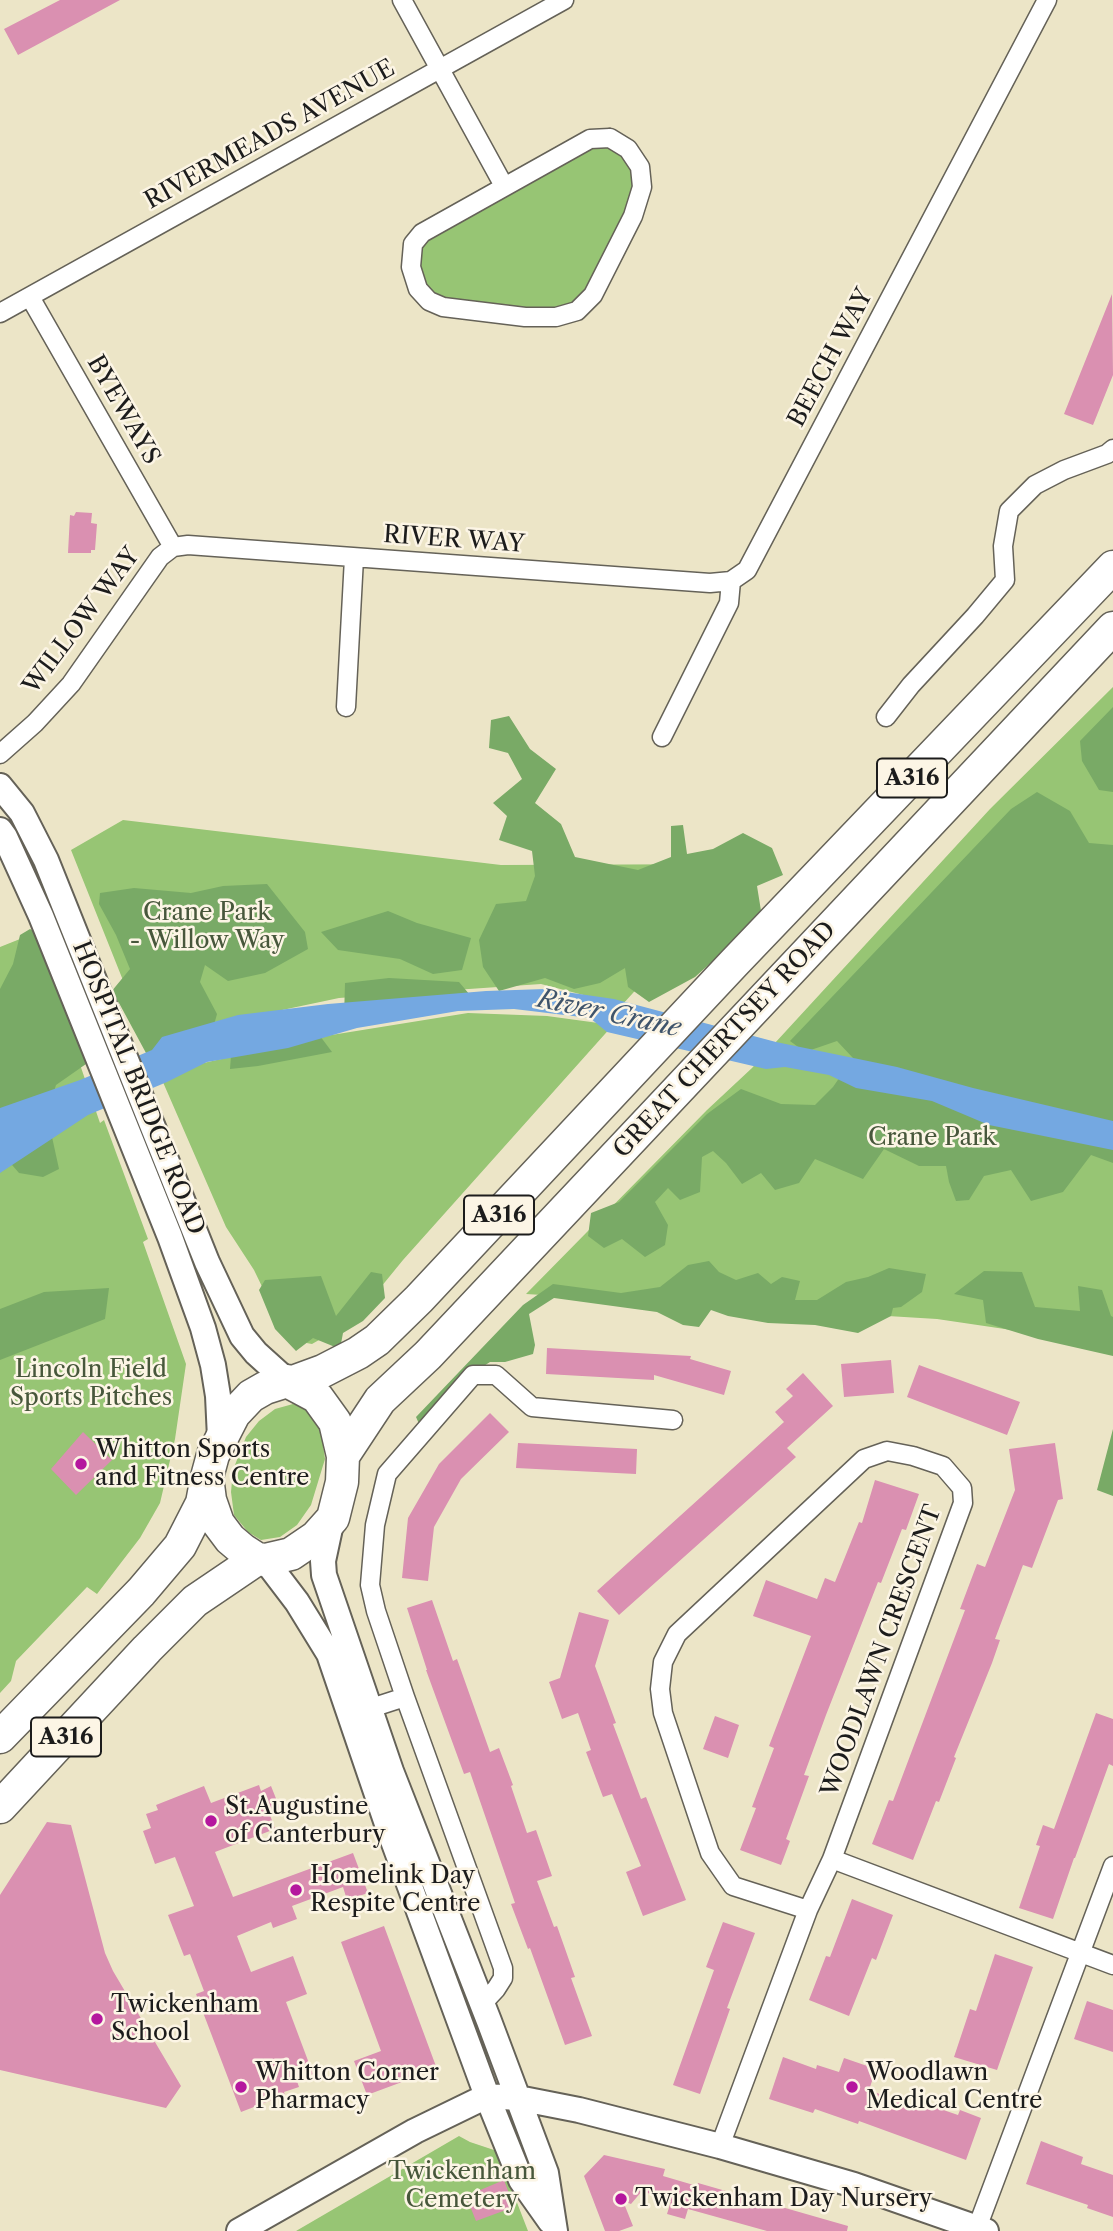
<!DOCTYPE html>
<html>
<head>
<meta charset="utf-8">
<style>
	body { margin:0 }
	canvas { display:block; background:#ece5c7 }
</style>
</head>
<body>
<canvas width="1113" height="2231"></canvas>
<script>
const ctx = document.querySelector('canvas').getContext('2d');
ctx.lineJoin = 'round';
function paint(path, color) {
  ctx.fillStyle = color;
  ctx.fill(path, 'evenodd');
}
function toPath(rows) {
  const path = new Path2D();
  for (const r of rows) {
    path.moveTo(r[0], r[1]);
    for (let i = 2; i < r.length; i += 2) path.lineTo(r[i], r[i + 1]);
  }
  return path;
}
function stroke(path, color, width, dash) {
  ctx.strokeStyle = color;
  ctx.lineWidth = width;
  ctx.lineCap = dash ? 'butt' : 'round';
  ctx.setLineDash(dash || []);
  ctx.stroke(path);
}
function write(font, color, halo, rows, align = 'center') {
  ctx.font = font + ' "Libre Caslon Text",serif';
  ctx.lineWidth = 5;
  ctx.setLineDash([]);
  ctx.textBaseline = 'middle';
  ctx.strokeStyle = halo;
  ctx.fillStyle = color;
  for (const [text, x, y, turn = 0] of rows) {
    ctx.save();
    ctx.translate(x, y);
    ctx.rotate((+turn || 0) * Math.PI / 180);
    ctx.textAlign = isNaN(turn) ? turn : align;
    if (halo) ctx.strokeText(text, 0, 0);
    ctx.fillText(text, 0, 0);
    ctx.restore();
  }
}
paint(toPath([
	[590,139,628,149,642,187,593,295,556,317,429,301,413,244],
	[1113,687,1113,1345,937,1319,526,1294,707,1110,752,1068,990,809],
	[123,820,501,865,747,864,727,890,622,1005,541,984,339,998,197,1028,148,1043,71,850],
	[35,933,100,1123,104,1120,148,1239,143,1242,186,1364,175,1439,160,1503,140,1538,97,1594,87,1587,16,1661,11,1681,0,1693,0,947],
	[468,1013,547,1016,613,1025,403,1260,354,1320,312,1344,301,1342,282,1328,254,1270,226,1227,159,1073,319,1037],
	[293,1404,309,1409,320,1423,325,1459,311,1505,297,1525,280,1537,261,1540,248,1532,234,1515,231,1492,233,1470,246,1437,259,1421,275,1409],
	[459,2136,470,2142,497,2151,528,2231,296,2231]
]), '#97c574');
paint(toPath([
	[1113,707,1113,792,1099,790,1082,761,1080,741],
	[509,716,530,749,556,769,535,803,561,824,575,857,638,870,671,857,671,826,683,825,687,854,713,849,743,833,772,848,783,875,757,886,762,917,695,977,649,1002,628,987,625,968,600,983,574,989,545,978,499,991,483,967,479,940,496,904,526,901,535,876,532,851,499,840,507,816,493,803,522,779,508,753,489,748,491,720],
	[1037,792,1070,811,1089,843,1113,845,1113,1163,1091,1155,1063,1192,1031,1201,1011,1170,984,1176,969,1200,956,1201,949,1182,946,1166,919,1166,884,1149,863,1179,815,1159,799,1183,775,1190,761,1173,742,1184,726,1163,713,1151,702,1157,700,1192,680,1200,668,1188,655,1202,668,1225,665,1245,645,1257,622,1239,604,1248,588,1236,591,1213,619,1202,707,1114,741,1089,781,1104,815,1105,833,1087,853,1058,837,1041,805,1052,790,1041,1011,809],
	[267,884,305,932,308,949,265,973,228,981,205,965,200,982,217,1014,208,1047,146,1053,119,1003,111,992,130,969,116,935,99,904,100,893,134,888,191,893,223,886],
	[388,911,417,923,471,938,462,970,433,974,400,959,338,950,321,932],
	[30,929,38,933,86,1064,56,1085,47,1114,59,1169,43,1177,19,1173,0,1151,0,989,13,964,20,935],
	[389,978,459,982,470,995,344,1018,345,983],
	[317,1032,332,1052,258,1066,230,1069,232,1043],
	[709,1261,719,1272,736,1280,758,1273,771,1284,782,1277,800,1281,795,1300,817,1300,846,1282,868,1277,889,1268,926,1274,922,1292,901,1307,893,1308,891,1316,858,1333,815,1325,768,1323,728,1316,711,1310,699,1327,683,1325,657,1312,554,1298,529,1314,535,1345,533,1354,505,1362,490,1362,476,1371,420,1426,416,1417,523,1305,553,1284,621,1293,660,1287,688,1265],
	[984,1271,1022,1272,1035,1307,1080,1311,1078,1286,1102,1290,1111,1316,1113,1317,1113,1356,1038,1339,986,1323,983,1300,954,1294],
	[371,1272,382,1274,385,1298,363,1321,343,1333,340,1349,313,1338,296,1351,275,1329,259,1290,265,1280,321,1276,336,1316],
	[109,1288,105,1319,0,1360,0,1309,44,1292],
	[1113,1429,1113,1496,1097,1490]
]), '#79aa66');
paint(toPath([
	[545,989,614,999,776,1042,897,1067,973,1088,1113,1121,1113,1150,989,1125,932,1101,856,1088,829,1075,785,1067,766,1069,607,1032,590,1018,514,1009,458,1011,357,1028,288,1048,207,1062,167,1082,88,1115,0,1173,0,1108,80,1080,152,1050,162,1037,238,1015,328,1004,486,991]
]), '#74a8e1');
paint(toPath([
	[60,0,120,0,18,55,4,29],
	[1112,294,1113,375,1093,425,1064,414],
	[76,512,92,513,91,523,97,524,95,550,91,550,91,553,68,553,70,515,74,516],
	[547,1348,691,1356,690,1359,731,1371,724,1395,654,1375,654,1380,546,1374],
	[891,1360,894,1393,844,1397,841,1364],
	[919,1365,1020,1402,1007,1435,907,1397],
	[803,1373,833,1406,787,1448,796,1457,619,1615,597,1591,784,1422,775,1412,793,1396,786,1389],
	[490,1413,509,1432,461,1479,434,1527,428,1581,402,1578,408,1518,439,1464],
	[83,1432,112,1460,76,1495,51,1469],
	[518,1443,637,1449,636,1474,516,1468],
	[1055,1443,1063,1499,1058,1500,1032,1568,1023,1565,995,1639,1000,1640,992,1663,954,1757,956,1758,939,1802,936,1801,913,1860,872,1844,889,1800,893,1801,965,1610,960,1609,977,1564,985,1567,1015,1490,1009,1449],
	[875,1480,919,1494,906,1530,902,1529,881,1583,878,1582,826,1715,804,1775,809,1776,786,1839,790,1841,781,1865,740,1850,756,1808,752,1807,774,1748,769,1746,811,1636,753,1616,766,1580,817,1599,825,1578,835,1582,859,1522,862,1523],
	[432,1600,453,1661,457,1659,490,1752,499,1748,513,1785,511,1786,527,1833,536,1830,552,1876,537,1881,554,1927,557,1926,575,1977,571,1978,592,2036,565,2045,530,1948,528,1949,511,1904,515,1903,470,1772,464,1774,426,1670,427,1670,407,1608],
	[579,1612,609,1620,595,1666,616,1723,613,1724,641,1799,646,1797,686,1900,643,1916,626,1872,641,1866,612,1794,603,1797,586,1752,591,1750,578,1713,562,1719,549,1682,560,1678],
	[1096,1713,1113,1719,1113,1766,1109,1764,1075,1858,1074,1858,1053,1919,1019,1908,1040,1846,1036,1845,1043,1825,1054,1829],
	[715,1716,739,1725,728,1758,703,1749],
	[259,1785,261,1791,271,1786,281,1811,270,1815,275,1829,215,1852,233,1897,353,1853,368,1893,347,1900,343,1887,292,1906,297,1919,273,1928,271,1922,237,1936,251,1972,293,1956,307,1994,286,2002,313,2074,297,2081,299,2087,284,2092,285,2095,241,2112,196,1994,204,1991,190,1954,184,1956,168,1915,194,1906,175,1857,155,1864,143,1831,151,1828,146,1814,158,1810,156,1805,204,1786,211,1803],
	[47,1822,71,1825,105,1953,113,1971,181,2086,166,2108,0,2070,0,1895],
	[852,1899,893,1915,876,1960,872,1958,849,2016,809,2000,826,1956,830,1957],
	[723,1922,755,1933,727,2008,730,2009,700,2094,673,2085,714,1970,706,1967],
	[384,1926,437,2069,367,2095,354,2061,381,2051,341,1942],
	[995,1954,1033,1967,997,2070,954,2057,970,2009,976,2011],
	[1087,2001,1113,2010,1113,2052,1074,2039],
	[783,2057,816,2069,817,2065,839,2072,844,2058,876,2069,869,2090,914,2107,917,2101,958,2115,960,2110,981,2118,966,2160,859,2121,858,2124,815,2109,813,2113,769,2099],
	[1041,2141,1083,2157,1081,2164,1113,2175,1113,2217,1087,2208,1088,2205,1026,2184],
	[604,2155,665,2169,663,2176,697,2186,698,2183,848,2226,847,2231,767,2231,688,2209,685,2219,667,2214,671,2201,642,2191,631,2204,623,2201,633,2226,619,2231,605,2231,584,2176],
	[504,2180,514,2207,476,2221,466,2196]
]), '#da90b1');
const street = toPath([
	[402,0,504,186],
	[610,138,628,149,640,167,642,187,633,216,593,295,577,311,556,317,525,317,443,307,429,301,418,289,411,267,413,244,422,233,590,139,610,138],
	[30,297,173,547],
	[0,313,564,0],
	[346,707,354,558],
	[886,717,911,685,975,616,1005,580,1003,546,1009,511,1035,485,1064,470,1107,454,1113,449],
	[662,737,729,603,731,581,747,570,1047,0],
	[0,754,35,723,71,684,160,557,173,547,188,545,710,583,731,581],
	[368,1709,405,1697],
	[832,1859,1113,1965],
	[482,2004,496,1989,503,1978,503,1968,405,1697,376,1611,370,1585,375,1525,387,1474,473,1375,496,1375,532,1407,673,1420],
	[720,2146,808,1910,832,1859,963,1503,962,1488,943,1466,913,1456,887,1451,864,1459,677,1634,663,1662,660,1689,663,1713,710,1853,733,1886,808,1910],
	[977,2228,1113,1866]
]);
const secondary = toPath([
	[0,786,22,813,46,860,207,1262,242,1336,256,1353,287,1381],
	[0,830,5,837,41,916,170,1237,203,1328,213,1365,218,1396,220,1438],
	[332,1519,323,1561,324,1575,391,1771,489,2021,546,2173,555,2231],
	[265,1560,297,1602,329,1654,388,1827,487,2096,521,2180,550,2221],
	[239,2231,415,2131,487,2096,518,2098,579,2110,720,2146,854,2185,986,2231]
]);
const highway = toPath([
	[287,1381,317,1397,335,1422,343,1456,342,1482,333,1518,316,1537,291,1554,265,1560,257,1559,243,1550,230,1539,218,1523,210,1500,207,1477,213,1455,234,1414,251,1396,265,1388,287,1381],
	[293,1382,323,1371,358,1353,377,1340,419,1299,734,963,1113,567],
	[343,1456,380,1400,428,1355,1113,628],
	[0,1737,141,1592,180,1546,202,1503,206,1482],
	[0,1807,147,1649,195,1601,257,1559]
]);
stroke(street, '#656258', 21);
stroke(secondary, '#656258', 28);
stroke(highway, '#656258', 35);
stroke(street, '#fff', 18);
stroke(secondary, '#fff', 24);
stroke(highway, '#fff', 32);
for (const [x, y, r, color] of [
	[81,1464,7,"#b5179e"],
	[211,1821,7,"#b5179e"],
	[296,1890,7,"#b5179e"],
	[97,2019,7,"#b5179e"],
	[241,2087,7,"#b5179e"],
	[852,2087,7,"#b5179e"],
	[621,2199,7,"#b5179e"]
]) {
  const dot = new Path2D();
  dot.arc(x, y, r, 0, 2 * Math.PI);
  ctx.fillStyle = color;
  ctx.fill(dot);
  stroke(dot, '#fcf5e5', 2.5);
}
for (const [x, y, w] of [
	[912,778,70],
	[499,1215,70],
	[66,1737,70]
]) {
  const box = new Path2D();
  box.roundRect(x - w / 2, y - 19.5, w, 39, 5);
  ctx.fillStyle = '#fcf5e5';
  ctx.fill(box);
  stroke(box, '#1c1c1c', 2);
}
write('bold 23px', '#1c1c1c', null, [
	["A316",912,778],
	["A316",499,1215],
	["A316",66,1737]
]);
write('24px', '#1c1c1c', '#fcf5e5', [
	["RIVERMEADS AVENUE",270,135,-29],
	["BEECH WAY",831,358,-62],
	["BYEWAYS",123,410,60],
	["RIVER WAY",454,540,4],
	["WILLOW WAY",82,621,-53],
	["GREAT CHERTSEY ROAD",725,1040,-47],
	["HOSPITAL BRIDGE ROAD",138,1088,68],
	["WOODLAWN CRESCENT",882,1651,-70]
]);
write('24px', '#47573b', '#fcf5e5', [
	["Crane Park",207,913],
	["- Willow Way",207,941],
	["Crane Park",932,1138],
	["Lincoln Field",91,1370],
	["Sports Pitches",91,1398],
	["Twickenham",462,2172],
	["Cemetery",462,2200]
]);
write('24px', '#1c1c1c', '#fcf5e5', [
	["Whitton Sports",95,1450],
	["and Fitness Centre",95,1478],
	["St.Augustine",225,1807],
	["of Canterbury",225,1835],
	["Homelink Day",310,1876],
	["Respite Centre",310,1904],
	["Twickenham",111,2005],
	["School",111,2033],
	["Whitton Corner",255,2073],
	["Pharmacy",255,2101],
	["Woodlawn",866,2073],
	["Medical Centre",866,2101],
	["Twickenham Day Nursery",635,2199]
], 'left');
write('italic 26px', '#3f546b', '#fcf5e5', [
	["River Crane",609,1014,12]
]);
</script>
</body>
</html>
